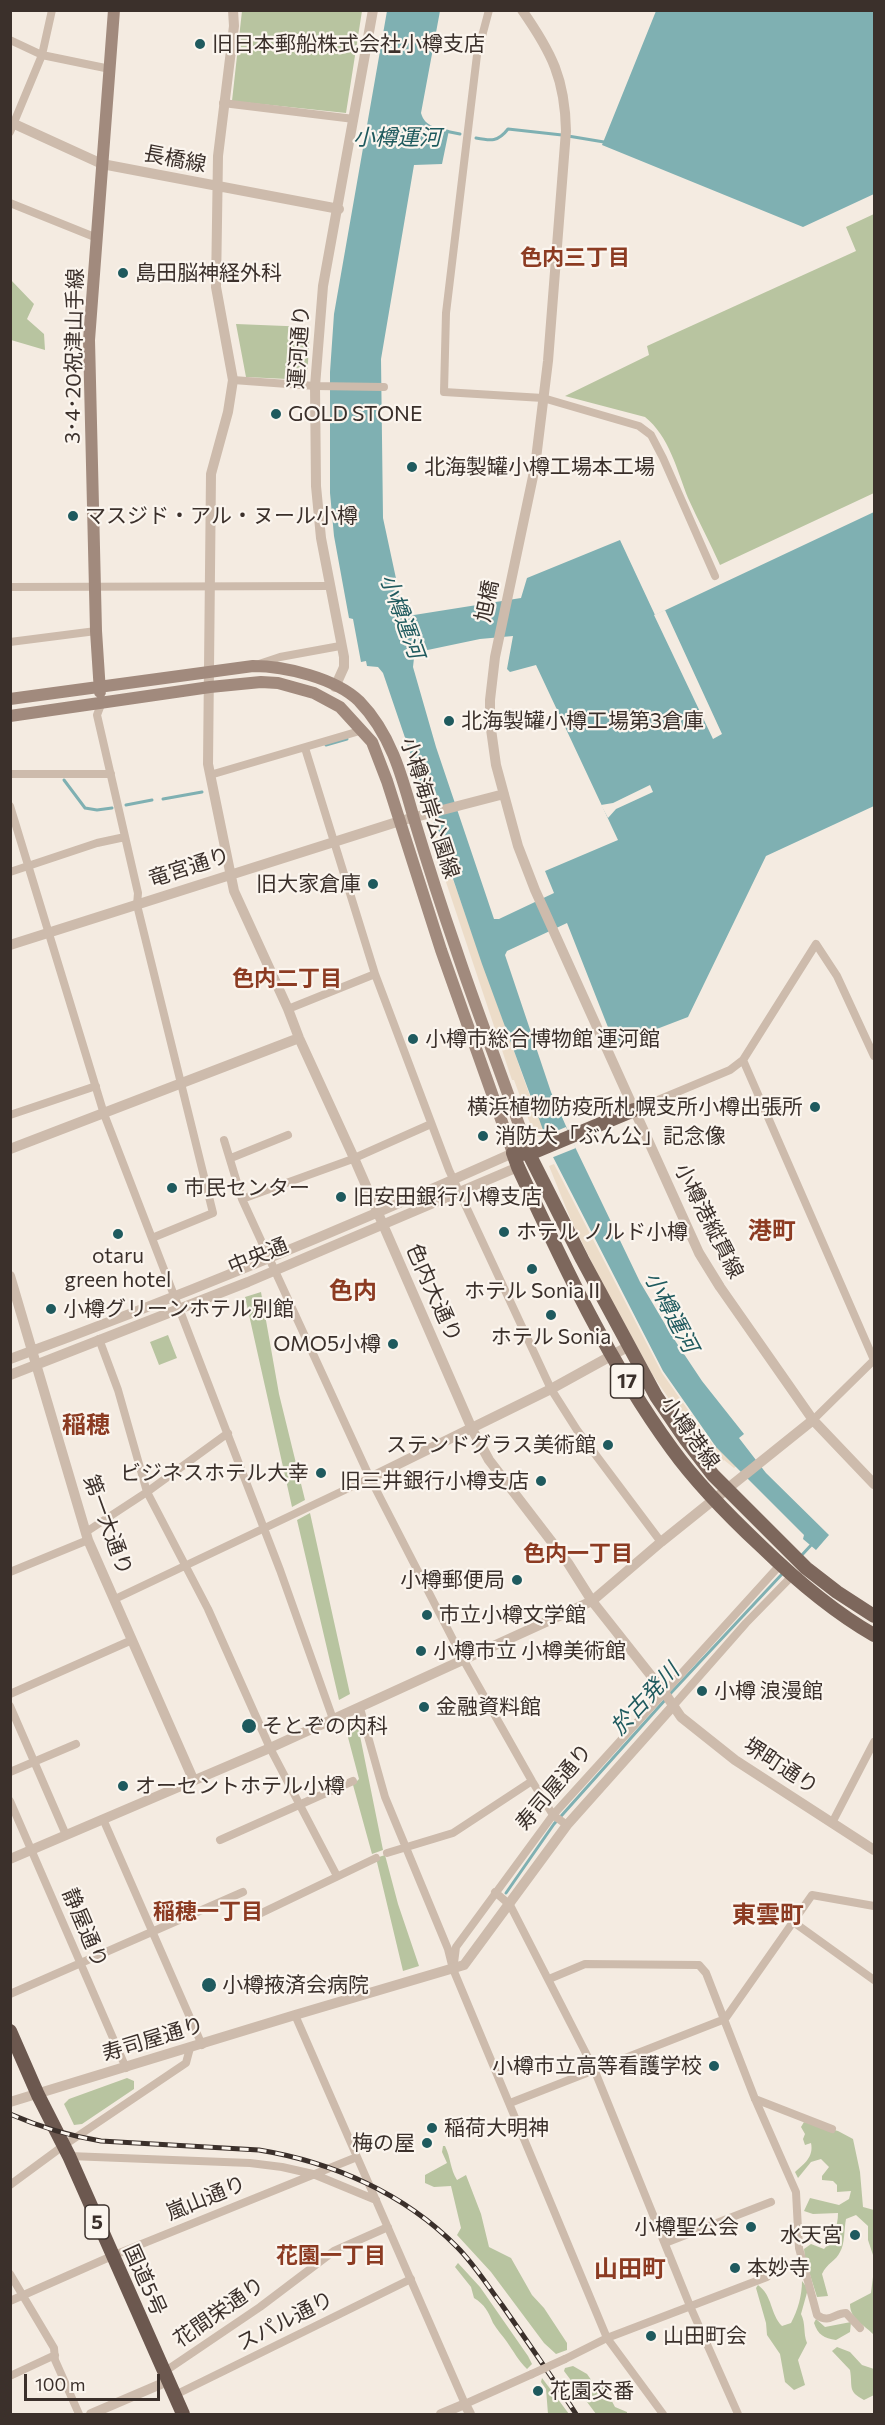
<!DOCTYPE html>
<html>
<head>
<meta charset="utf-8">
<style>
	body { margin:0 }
	#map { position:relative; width:885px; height:2425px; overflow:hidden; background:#f4ebe1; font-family:Commissioner,sans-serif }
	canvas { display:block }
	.frame { position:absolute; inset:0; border:12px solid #3b302b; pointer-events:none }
	.scale { position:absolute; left:24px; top:2374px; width:136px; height:27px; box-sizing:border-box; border:3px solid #3b302b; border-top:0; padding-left:8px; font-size:18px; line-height:21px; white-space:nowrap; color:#3b302b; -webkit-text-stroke:4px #fbf5ee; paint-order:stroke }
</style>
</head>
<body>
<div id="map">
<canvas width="885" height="2425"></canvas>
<div class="frame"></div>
<div class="scale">100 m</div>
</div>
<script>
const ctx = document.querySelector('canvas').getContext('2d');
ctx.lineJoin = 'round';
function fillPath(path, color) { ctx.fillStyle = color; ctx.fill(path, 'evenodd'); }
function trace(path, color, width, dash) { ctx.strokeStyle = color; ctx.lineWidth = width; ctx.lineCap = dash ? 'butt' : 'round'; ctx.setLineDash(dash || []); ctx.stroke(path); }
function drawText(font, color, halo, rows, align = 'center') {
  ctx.font = font + ' Commissioner,"Noto Sans JP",sans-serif'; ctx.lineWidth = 4.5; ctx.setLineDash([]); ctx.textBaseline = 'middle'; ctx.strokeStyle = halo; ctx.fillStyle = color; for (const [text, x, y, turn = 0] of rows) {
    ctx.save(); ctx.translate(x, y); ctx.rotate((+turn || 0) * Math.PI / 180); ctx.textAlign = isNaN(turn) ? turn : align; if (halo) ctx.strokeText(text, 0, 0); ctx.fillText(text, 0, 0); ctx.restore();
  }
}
fillPath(new Path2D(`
	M242 11H362L346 113 232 101Z
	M874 214V493L720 565C710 543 698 520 688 498 677 470 669 436 645 417L565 396 649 355 647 346 856 251 846 227Z
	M10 279 34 304 27 319 44 334 45 350 11 340Z
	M236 324 310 327 307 380 246 377Z
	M261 1292 279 1394 305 1500 292 1507 245 1297Z
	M168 1335 177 1358 159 1365 150 1342Z
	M310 1513 350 1694 339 1700 297 1520Z
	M357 1721 383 1850 372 1854 353 1785 359 1779 345 1726Z
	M385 1855 398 1904 419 1966 403 1971 376 1858Z
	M127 2078 134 2081V2089L82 2124 74 2125 64 2104 69 2099Z
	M804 2122 838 2131 853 2139 860 2172 863 2207 874 2210V2258L868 2240V2226L856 2215 846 2219C844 2229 845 2244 840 2252 836 2261 827 2263 822 2274L828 2296 817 2297 805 2259 804 2249 811 2244 824 2249C833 2240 838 2226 838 2213L813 2214 804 2211 810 2198 839 2205 849 2199 851 2191 837 2192V2185L833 2181 822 2180V2176L829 2167 821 2159 811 2162 798 2178 795 2172C804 2164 814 2157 811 2143L805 2145 803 2139 805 2134 801 2127Z
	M443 2146H445C451 2158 450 2169 457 2180L466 2175 481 2214 489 2247 511 2258 532 2295 544 2308 567 2343V2350L556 2354 544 2343 491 2272 457 2235 461 2228 451 2186 434 2187 425 2183V2175L447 2163 442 2152Z
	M458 2263 480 2287 528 2356 532 2364 527 2369C518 2360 514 2352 507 2342 503 2336 497 2330 493 2323 488 2311 485 2305 474 2298L471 2287 455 2267Z
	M874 2269V2335C865 2325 850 2320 850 2304L871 2293Z
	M802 2281 808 2289 801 2314C806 2324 803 2333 807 2343L798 2360 805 2385 794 2390 785 2382 780 2354 767 2335 766 2323 756 2288 758 2285C773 2296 770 2314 782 2326L791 2323C798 2310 802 2295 802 2281Z
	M816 2319 825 2327 851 2322 850 2332 836 2340C824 2338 818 2335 814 2323Z
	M837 2347 850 2352 862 2365 874 2369V2395L864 2400C847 2391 853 2387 850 2370L832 2351Z
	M573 2366 587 2374 594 2384 601 2381 615 2407 627 2412V2414H596L564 2371 565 2368Z
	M542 2378 569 2414H548L546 2389 541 2382Z`), '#b8c4a0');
fillPath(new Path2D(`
	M434 826 532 1102 564 1128 544 1136 535 1137 514 1080H512L428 828Z
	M554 1164 662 1373 715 1448 735 1432 736 1437 751 1455 734 1468 724 1460 719 1465 693 1434 652 1374 600 1279 571 1220 549 1166Z`), '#ecdcc8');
fillPath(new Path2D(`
	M387 11H440L421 113C425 127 436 127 449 130L442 164 414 165 381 359 383 518 403 611 414 615 521 598 527 578 620 540 655 615 874 512V806L766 856 688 1017 615 1045 567 923 507 951 505 955 551 1092 576 1149 615 1230 640 1282 672 1336 702 1381 744 1434 739 1438 766 1473 829 1535 816 1550 803 1539 804 1535 716 1447 663 1371 553 1157 482 964 383 673 378 667 367 666 366 661 361 662 353 619 349 618 334 536 330 493V372L334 314ZM513 636 507 669 510 672 536 665 618 840 545 871 554 893 499 919H494L436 747 413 667 414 658 418 652 480 639Z
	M656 11H874V194L803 227 602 145Z`), '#7fb0b2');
fillPath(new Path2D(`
	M665 610 722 734 713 739 654 615Z
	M650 785 653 792 616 809 608 818 601 805 613 803Z
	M566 1127 576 1148 551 1158 542 1137Z`), '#f4ebe1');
trace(new Path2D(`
	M445 131 460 134
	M568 136 604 142
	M476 138C491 141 498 142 508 129L562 135
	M326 745 347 739
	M64 780 85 808 97 810 112 808
	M163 799 202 792
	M126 805 152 800
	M801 1556 813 1543
	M669 1695 783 1573
	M506 1893 554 1824 665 1700`), '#7fb0b2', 3);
trace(new Path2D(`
	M489 10 477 55 446 313 444 392 543 398 639 426 651 435 663 458 715 576
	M10 40 42 55 110 69
	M223 103 354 119
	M10 132 42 55 52 10
	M10 203 97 238
	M233 380 315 386 384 387
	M10 587 330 586
	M10 642 96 631
	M259 664 280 657 340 646
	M102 702 97 715 138 893 137 905 213 1213 152 1238
	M305 748 375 974 449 1170 551 1389 577 1430 661 1542
	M10 774H111
	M210 775 363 730
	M10 806 104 1114 280 1570 333 1719
	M10 872 97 843 125 837
	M288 1009 375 974
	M743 1060 874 1360
	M634 1110 730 1070 743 1060 816 944 837 976 874 1056
	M10 1115 96 1086
	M224 1140 242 1199 370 1478 463 1659 532 1781 553 1815 567 1825
	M231 1158 288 1135
	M242 1199 350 1160 431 1124
	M99 1339 118 1390 147 1492 208 1609 270 1748 337 1876
	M813 1420 874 1360
	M86 1532 147 1492 228 1433
	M10 1572 88 1540
	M115 1599 370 1478
	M10 1694 132 1640
	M10 1706 66 1835
	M673 1706 746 1623 792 1576
	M360 1708 385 1797 448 1949 453 1969 607 2338 663 2414
	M10 1772 76 1744
	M10 1801 126 2068
	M103 1819 202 2045
	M832 1823 874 1742
	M220 1840 353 1781
	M387 1853 453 1833 532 1781
	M495 1892 510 1905 594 2069 690 2306 738 2414
	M253 1917 376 1858
	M792 1921 874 1980
	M454 1963 456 1947 553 1815 780 1565
	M549 1979 585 1964 699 1965 706 1973 755 2099 796 2192 799 2248 817 2315C829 2324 835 2313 846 2313L860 2328
	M10 1994 243 1892
	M295 2015 465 2404 532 2374
	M755 2099 832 2129
	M510 2103 725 2019 812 1895 874 1906
	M69 2156 250 2163 282 2167 313 2174 376 2200
	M10 2185 63 2146 186 2063 190 2048
	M665 2243 771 2202
	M10 2274 54 2348 55 2360 79 2414
	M10 2301 112 2256 357 2157
	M565 2359 607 2338 767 2277
	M164 2372 260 2307 334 2251 388 2227
	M10 2376 55 2355
	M175 2395 411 2279`), '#cdbbac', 8);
trace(new Path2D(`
	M233 10 234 26 218 156 216 287 233 380 228 412 211 474 208 764 234 891 288 1009 299 1038 354 1158 472 1429 489 1460 568 1563 592 1601 664 1692 681 1717 735 1760 874 1850
	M522 10C552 53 565 79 566 131L548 361 535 467 495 657 490 700V722L496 765 518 846 535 890 699 1253 720 1287 813 1420 874 1484
	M10 122 102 164 339 209
	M335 687 344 667V657L321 538 316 486 315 386 323 286 373 10
	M10 945 400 821 504 794
	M10 1149 299 1038
	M10 1276 88 1540 193 1779
	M10 1359C180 1297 348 1227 513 1153
	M10 1375 248 1282 518 1167
	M370 1478 551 1389 629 1346
	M10 1859 270 1748 592 1601 661 1542 813 1420
	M10 2102 295 2015 464 1965 567 1825 673 1706
	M91 2414 168 2381
	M441 2414 465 2404 470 2414`), '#cdbbac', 10);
trace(new Path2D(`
	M100 692 96 631 89 340 114 10
	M10 699 253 666C285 666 335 678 359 701 391 734 402 776 414 819 427 862 441 906 456 949 479 1018 506 1085 529 1154
	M10 716 210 687 261 682 278 683 314 693 340 707 372 742 387 781 441 950 513 1153`), '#a18a7d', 12);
trace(new Path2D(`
	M634 1110 529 1154 513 1153 518 1167C563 1264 609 1363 672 1449 698 1485 729 1516 761 1546 796 1580 832 1611 874 1635
	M529 1154 582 1259 656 1396 686 1440 713 1475 806 1568 837 1592 874 1616`), '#7d675c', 14);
trace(new Path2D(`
	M10 2031 38 2095 69 2156 183 2414`), '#6c584f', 14);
const rail = new Path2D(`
	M10 2114C40 2127 70 2136 101 2141L259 2150C332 2162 404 2193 457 2247 474 2264 487 2285 502 2305 527 2341 552 2377 576 2414`);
trace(rail, '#3b302b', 5);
trace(rail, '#fbf5ee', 3, [9]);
trace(new Path2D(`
	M532 2374 565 2359`), '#cdbbac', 8);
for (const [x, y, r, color] of [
	[200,44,6,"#1f5a5e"],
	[123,273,6,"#1f5a5e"],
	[276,414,6,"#1f5a5e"],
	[412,467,6,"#1f5a5e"],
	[73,516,6,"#1f5a5e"],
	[449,721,6,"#1f5a5e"],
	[373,884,6,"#1f5a5e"],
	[413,1039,6,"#1f5a5e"],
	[815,1107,6,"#1f5a5e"],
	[483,1136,6,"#1f5a5e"],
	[172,1188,6,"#1f5a5e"],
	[341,1197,6,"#1f5a5e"],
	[504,1232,6,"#1f5a5e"],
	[118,1234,6,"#1f5a5e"],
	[532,1269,6,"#1f5a5e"],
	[51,1309,6,"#1f5a5e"],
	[551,1315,6,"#1f5a5e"],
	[393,1344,6,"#1f5a5e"],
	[608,1445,6,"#1f5a5e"],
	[321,1473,6,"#1f5a5e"],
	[541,1481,6,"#1f5a5e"],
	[517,1580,6,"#1f5a5e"],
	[427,1615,6,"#1f5a5e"],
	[421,1651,6,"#1f5a5e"],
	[702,1691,6,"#1f5a5e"],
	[424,1707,6,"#1f5a5e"],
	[249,1726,8,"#1f5a5e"],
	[123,1786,6,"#1f5a5e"],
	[209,1985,8,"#1f5a5e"],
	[714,2066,6,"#1f5a5e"],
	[432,2128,6,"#1f5a5e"],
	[427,2143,6,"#1f5a5e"],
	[751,2227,6,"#1f5a5e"],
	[855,2235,6,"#1f5a5e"],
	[735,2268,6,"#1f5a5e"],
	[651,2336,6,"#1f5a5e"],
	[538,2391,6,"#1f5a5e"]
]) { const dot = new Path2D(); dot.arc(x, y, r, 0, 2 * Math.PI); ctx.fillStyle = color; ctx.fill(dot); trace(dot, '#fbf5ee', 2); }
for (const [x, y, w] of [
	[627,1381,33],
	[97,2222,24]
]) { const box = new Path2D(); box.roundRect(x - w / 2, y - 17, w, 34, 4.5); ctx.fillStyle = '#fbf5ee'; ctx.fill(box); trace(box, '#3b302b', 1.5); }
drawText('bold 20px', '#3b302b', null, [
	["17",627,1381],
	["5",97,2222]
]);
drawText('21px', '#3b302b', '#fbf5ee', [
	["旧日本郵船株式会社小樽支店",212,44],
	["島田脳神経外科",135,273],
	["GOLD STONE",288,414],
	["北海製罐小樽工場本工場",424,467],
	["マスジド・アル・ヌール小樽",85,516],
	["北海製罐小樽工場第3倉庫",461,721],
	["旧大家倉庫",361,884,"right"],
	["小樽市総合博物館 運河館",425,1039],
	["横浜植物防疫所札幌支所小樽出張所",803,1107,"right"],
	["消防犬「ぶん公」記念像",495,1136],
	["市民センター",184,1188],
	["旧安田銀行小樽支店",353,1197],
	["ホテル ノルド小樽",516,1232],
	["otaru",118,1256,"center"],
	["green hotel",118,1280,"center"],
	["ホテル Sonia II",532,1291,"center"],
	["小樽グリーンホテル別館",63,1309],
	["ホテル Sonia",551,1337,"center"],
	["OMO5小樽",381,1344,"right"],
	["ステンドグラス美術館",596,1445,"right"],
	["ビジネスホテル大幸",309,1473,"right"],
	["旧三井銀行小樽支店",529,1481,"right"],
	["小樽郵便局",505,1580,"right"],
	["市立小樽文学館",439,1615],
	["小樽市立 小樽美術館",433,1651],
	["小樽 浪漫館",714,1691],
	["金融資料館",436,1707],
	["そとぞの内科",262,1726],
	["オーセントホテル小樽",135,1786],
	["小樽掖済会病院",222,1985],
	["小樽市立高等看護学校",702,2066,"right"],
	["稲荷大明神",444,2128],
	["梅の屋",415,2143,"right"],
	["小樽聖公会",739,2227,"right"],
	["水天宮",843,2235,"right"],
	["本妙寺",747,2268],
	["山田町会",663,2336],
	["花園交番",550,2391]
], 'left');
drawText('21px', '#3b302b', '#fbf5ee', [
	["長橋線",175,159,11],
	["運河通り",299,347,-86],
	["3･4･20祝津山手線",74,356,-89],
	["旭橋",487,601,-78],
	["小樽海岸公園線",430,808,72],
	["竜宮通り",189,867,-18],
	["小樽港縦貫線",709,1221,63],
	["中央通",258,1256,-22],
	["色内大通り",434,1293,66],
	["小樽港線",690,1433,54],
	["第一大通り",108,1525,70],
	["堺町通り",781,1766,33],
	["寿司屋通り",554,1787,-50],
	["静屋通り",85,1928,67],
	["寿司屋通り",153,2039,-17],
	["嵐山通り",206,2198,-22],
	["国道5号",145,2280,66],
	["花間栄通り",219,2312,-35],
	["スパル通り",285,2321,-27]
]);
drawText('italic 22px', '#1f5a5e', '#fbf5ee', [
	["小樽運河",397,138],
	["小樽運河",402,616,70],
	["小樽運河",671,1312,62],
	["於古発川",645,1699,-47]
]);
drawText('bold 22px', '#8c3b22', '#fbf5ee', [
	["色内三丁目",575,258],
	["色内二丁目",287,979],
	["色内一丁目",578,1554],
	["稲穂一丁目",208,1912],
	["花園一丁目",331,2256]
]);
drawText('bold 24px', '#8c3b22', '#fbf5ee', [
	["港町",772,1231],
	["色内",353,1291],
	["稲穂",86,1425],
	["東雲町",768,1915],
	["山田町",630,2269]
]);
</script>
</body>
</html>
